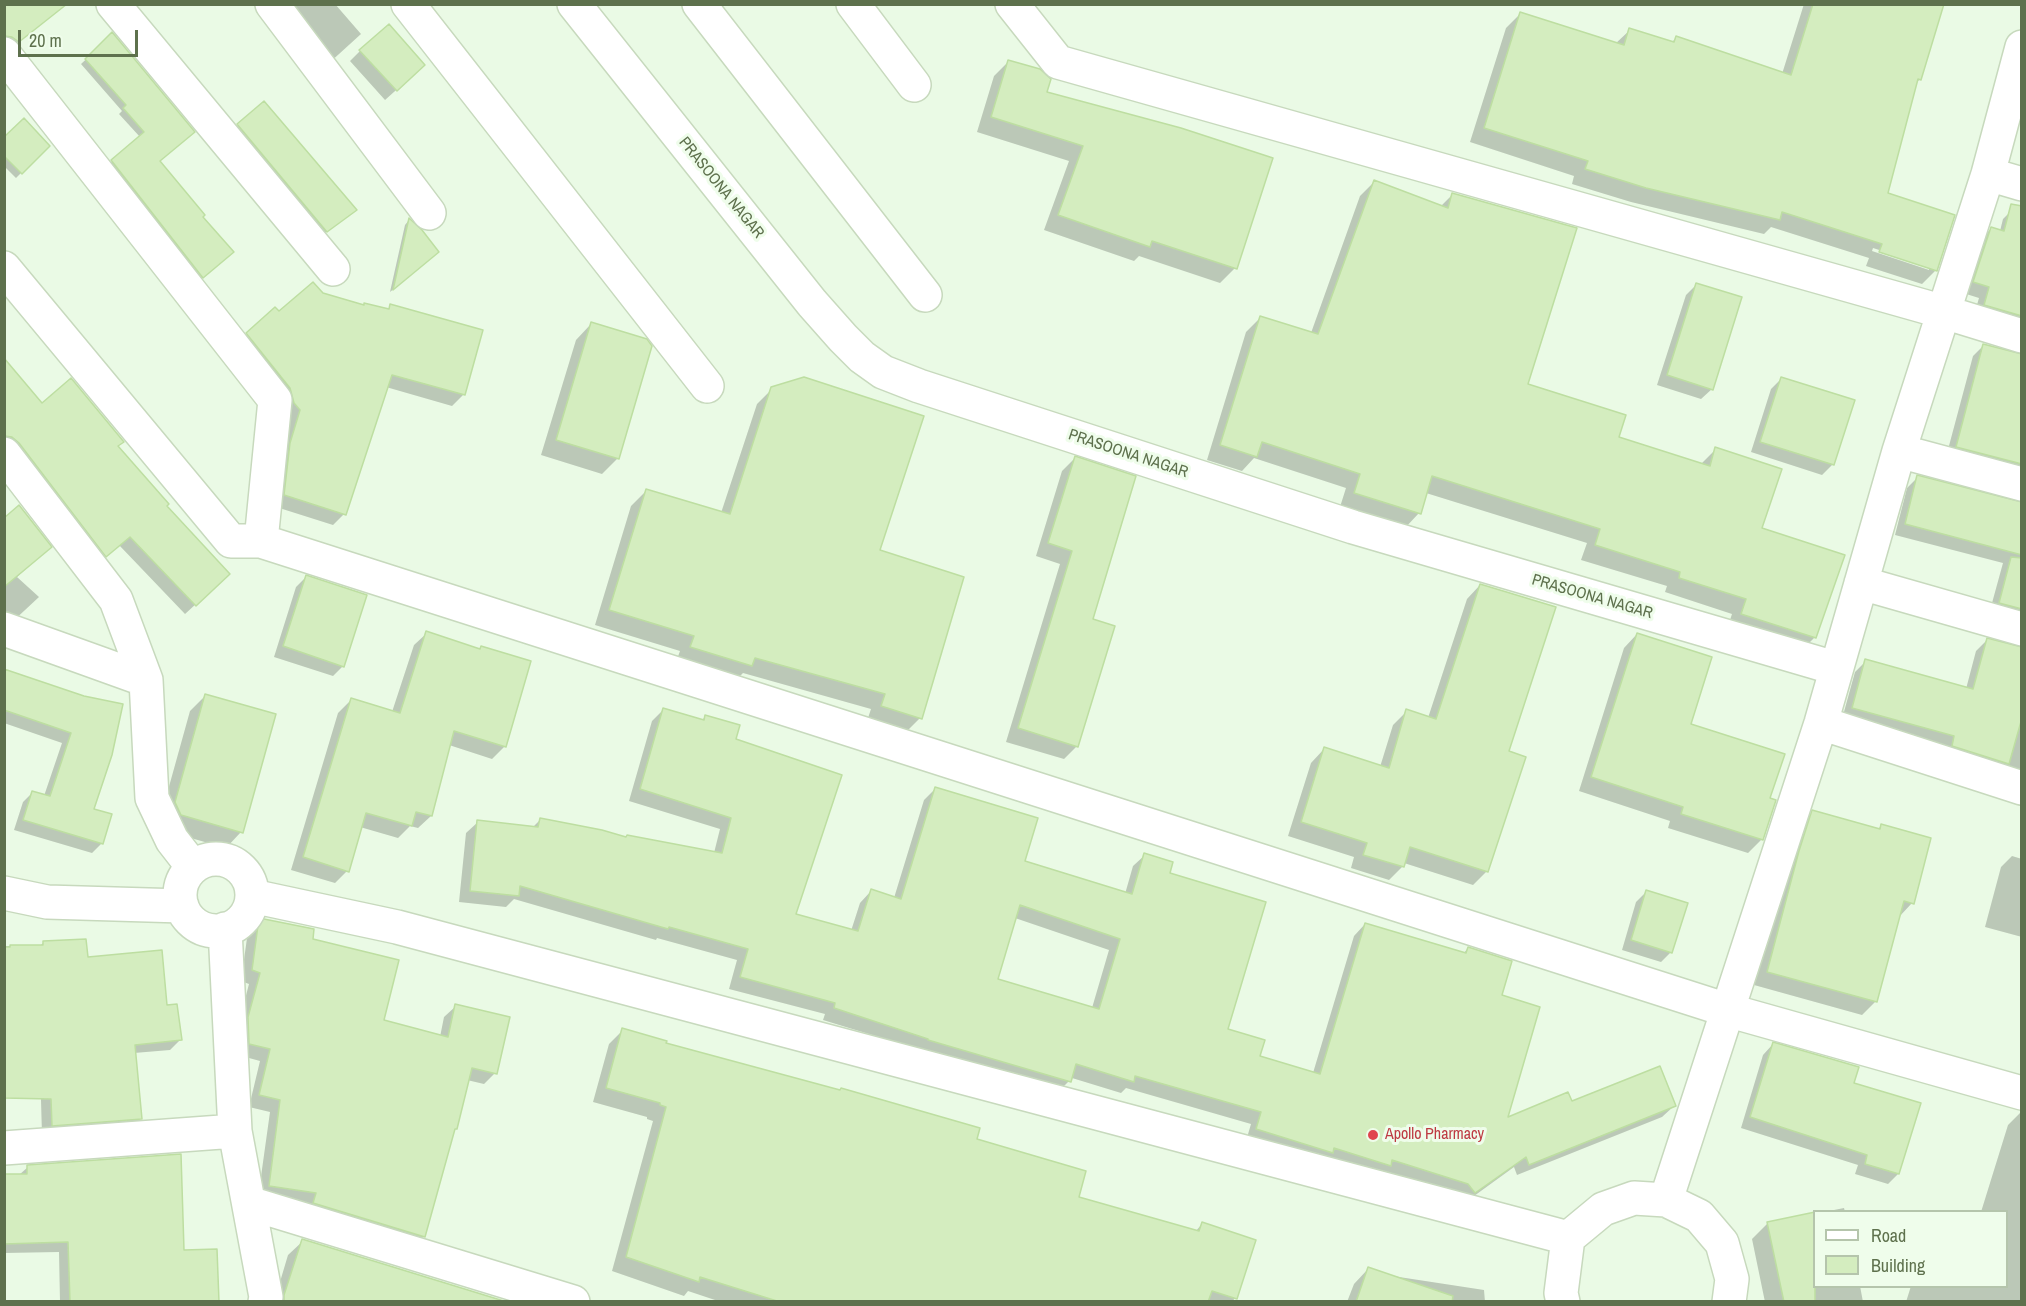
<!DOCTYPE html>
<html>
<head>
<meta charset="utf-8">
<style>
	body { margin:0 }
	#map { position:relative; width:2026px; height:1306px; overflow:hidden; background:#eafae5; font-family:"Archivo Narrow",sans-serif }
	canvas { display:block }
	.frame { position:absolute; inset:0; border:6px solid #5e714d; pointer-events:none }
	.legend { position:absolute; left:1813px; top:1210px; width:195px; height:78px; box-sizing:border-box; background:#effdeb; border:2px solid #b5c5ac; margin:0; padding:8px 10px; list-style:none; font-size:18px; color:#5e714d }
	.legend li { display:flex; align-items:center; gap:12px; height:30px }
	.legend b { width:30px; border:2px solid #b5c5ac }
	.scale { position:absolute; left:18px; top:30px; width:120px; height:27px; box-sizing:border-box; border:3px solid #5e714d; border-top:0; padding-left:8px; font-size:18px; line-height:21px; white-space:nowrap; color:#5e714d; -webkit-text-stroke:4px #effdeb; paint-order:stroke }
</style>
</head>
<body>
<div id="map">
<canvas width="2026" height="1306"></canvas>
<div class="frame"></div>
<ul class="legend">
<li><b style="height:8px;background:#fff"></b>Road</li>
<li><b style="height:16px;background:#d4edbf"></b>Building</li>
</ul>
<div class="scale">20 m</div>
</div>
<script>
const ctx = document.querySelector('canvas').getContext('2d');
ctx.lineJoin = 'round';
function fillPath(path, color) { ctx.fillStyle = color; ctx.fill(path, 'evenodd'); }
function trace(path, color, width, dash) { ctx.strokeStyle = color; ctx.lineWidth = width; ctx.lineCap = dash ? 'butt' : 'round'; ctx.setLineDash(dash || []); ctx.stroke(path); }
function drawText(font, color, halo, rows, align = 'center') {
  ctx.font = font + ' "Archivo Narrow",sans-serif'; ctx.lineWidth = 6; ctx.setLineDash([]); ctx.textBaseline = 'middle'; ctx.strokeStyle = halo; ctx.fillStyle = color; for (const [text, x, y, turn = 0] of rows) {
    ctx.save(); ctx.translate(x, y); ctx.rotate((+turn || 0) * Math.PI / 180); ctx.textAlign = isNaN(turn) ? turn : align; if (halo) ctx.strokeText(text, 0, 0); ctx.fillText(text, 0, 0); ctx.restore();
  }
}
fillPath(new Path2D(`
	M4 4 60 8 11 48 4 44Z
	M280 4H335L361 34 328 64Z
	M1804 4H1943L1920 79 1915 84 1886 194 1936 270 1922 284 1866 266 1869 258 1771 227 1764 234 1631 202 1572 184 1574 176 1470 142 1506 28 1520 14 1615 44 1630 30 1671 43 1676 38 1782 74ZM1873 248 1929 266V270L1872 251Z
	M112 35 158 161 227 256 198 282 107 166 140 137 119 114 122 111 81 64Z
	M360 51 413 75 385 100 350 61Z
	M1009 61 1045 93 1235 268 1220 283 1139 256 1134 261 1044 230 1069 161 977 132 994 76Z
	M238 125 350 214 321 236 233 130Z
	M4 139 48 146 16 178 4 166Z
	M1374 182 1441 206 1453 194 1527 385 1617 438 1701 464 1716 449 1760 529 1815 637 1800 652 1727 629 1732 614 1665 592 1667 586 1581 560 1587 543 1426 493 1419 513 1405 528 1340 507 1346 488 1254 458 1242 471 1207 460 1246 332 1261 317 1311 333 1360 196Z
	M2022 206V332L1974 315 1979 298 1963 293 1980 239 1991 229 2000 231 2003 219 2014 208 2018 209Z
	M409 220 432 257 390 292 405 225Z
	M1697 284 1712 389 1701 399 1657 385 1686 295Z
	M322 294 363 306 387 310 391 306 481 331 463 395 452 406 386 387 344 514 333 525 273 506 279 455 235 345 247 334 278 313Z
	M591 324 618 458 602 474 541 455 576 340Z
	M1984 345 2022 356V479L1946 457 1973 356Z
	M4 361 41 405 117 447 165 506 219 583 185 614 119 545 96 565 4 448Z
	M1781 379 1833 464 1822 475 1751 452 1771 389Z
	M772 389 878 551 920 718 905 733 867 721 871 709 743 673 736 680 676 662 680 651 595 625 631 506 646 491 721 513 757 404Z
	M1075 458 1091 620 1077 746 1064 759 1006 742 1060 564 1036 556 1062 471Z
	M1918 477 2022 504V624L1989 614 2003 563 1895 535 1907 488Z
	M4 520 50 547 17 577 39 597 10 624 4 623Z
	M306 577 343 666 333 676 274 657 296 587Z
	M1480 585 1507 752 1487 871 1473 885 1404 863 1403 866 1389 880 1351 868 1354 857 1288 836 1311 763 1324 749 1380 767 1393 725 1407 711 1428 718 1467 599Z
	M427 633 479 650 482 647 505 746 492 759 449 745 431 816 418 828 410 826 398 838 360 827 347 871 335 883 291 870 338 713 351 700 392 712 414 645Z
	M1637 634 1689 725 1768 799 1762 839 1748 853 1668 828 1670 821 1579 791 1624 648Z
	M1987 640 2022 649V771L1842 719 1855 672 1866 661 1966 689 1976 651Z
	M4 670 84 697 92 810 102 843 92 853 14 830 23 802 32 793 44 796 62 743 4 723Z
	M205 696 241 832 226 848 166 831 160 819 190 711Z
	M664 709 701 721 705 717 734 740 795 915 851 931 860 903 871 891 894 898 924 800 935 789 1023 862 1125 894 1133 866 1145 855 1168 874 1226 1030 1258 1057 1313 1073 1354 936 1365 924 1463 954 1468 948 1500 996 1505 1120 1571 1103 1674 1106 1662 1117 1517 1175 1514 1167 1463 1204 1246 1141 1251 1124 1126 1088 1121 1093 1072 1078 1058 1092 823 1020 825 1014 729 989 737 960 657 938 656 940 514 899 506 907 459 902 466 833 478 822 532 828 540 820 625 838 714 853 720 829 629 801 652 721ZM1015 918 1109 950 1092 1008 996 980Z
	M1813 812 1877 830 1881 826 1912 903 1899 917 1876 1001 1862 1015 1754 985 1786 866 1799 825Z
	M2012 856 2022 859V937L1985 927 2001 867Z
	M1647 891 1671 952 1661 962 1622 950 1636 902Z
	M260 919 311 940 382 1021 440 1037 444 1017 456 1006 495 1073 484 1084 467 1080 456 1128 452 1132 424 1236 412 1248 258 1198 270 1112 249 1107 260 1061 238 1055 237 1030 249 984 241 981 248 931Z
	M44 942 86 958 166 1007 180 1040 170 1050 134 1053 141 1118 131 1129 42 1135 39 1030 4 1029V946H40Z
	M623 1030 664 1044 975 1141 1077 1198 1195 1232 1202 1224 1235 1298 1232 1302H721L688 1291 684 1296 612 1271 653 1121 647 1119V1117L593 1102 609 1044Z
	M1773 1044 1852 1084 1898 1174 1888 1184 1855 1174 1858 1165 1741 1128 1763 1055Z
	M2020 1113H2022V1302H1906L1911 1286H2006V1212H1981L2008 1125Z
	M28 1167 183 1251 218 1302H60L59 1252 4 1253V1176L19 1175Z
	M1844 1208 1845 1212H1824Z
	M1768 1223 1814 1286H1860L1863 1302H1765L1752 1239Z
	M303 1241 502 1302H274L288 1255Z
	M1368 1269 1386 1275 1484 1290 1485 1302H1347L1354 1284Z`), '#0003');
const building = new Path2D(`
	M4 4H67L19 42 12 37 4 36Z
	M1813 4H1944L1921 80 1918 79 1888 193 1955 215 1937 271 1879 252 1882 244 1782 212 1780 220 1646 188 1585 169 1588 161 1484 128 1520 12 1624 45 1629 28 1674 42 1676 36 1791 75Z
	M389 24 425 65 397 91 359 50Z
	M112 32 195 132 160 161 205 215 203 217 234 252 203 278 111 160 144 132 123 108 126 105 85 59Z
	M1008 60 1040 69 1051 79 1047 92 1181 128 1273 158 1237 269 1152 241 1150 247 1058 215 1083 146 991 117Z
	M264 101 357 210 327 232 237 124Z
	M24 118 50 146 22 174 4 156V137Z
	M1374 180 1448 208 1452 193 1577 228 1528 384 1626 415 1619 437 1710 466 1715 447 1782 469 1762 528 1845 555 1816 638 1741 614 1746 599 1679 578 1680 572 1595 545 1600 529 1432 476 1421 514 1354 493 1360 474 1262 442 1257 457 1220 445 1260 316 1318 334Z
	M2011 204 2022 206V316L1984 305 1989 287 1973 282 1991 227 2004 231Z
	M409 218 422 230 439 252 393 290Z
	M313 282 323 293 364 305V303L389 309 390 304 483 330 465 395 392 375 346 515 284 495 290 443 300 410 294 403 290 388 246 333 275 307 279 311Z
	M1696 283 1742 297 1713 390 1667 375Z
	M591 322 647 339 652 346 619 459 556 440Z
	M1983 344 2022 354V464L1956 447Z
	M4 358 42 403 71 378 124 442 118 446 169 504 167 506 230 574 196 606 130 537 106 557 19 443 12 437 4 436Z
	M804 377 924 416 880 550 964 577 922 719 881 706 885 694 755 658 752 666 690 647 694 636 609 610 646 489 730 514 771 387Z
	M1781 377 1855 400 1834 465 1760 442Z
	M1075 456 1136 476 1093 619 1115 626 1078 747 1018 728 1072 551 1048 543Z
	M1917 475 2022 502V555L1905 524Z
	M19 505 52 547 4 587V518Z
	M2011 557 2022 558V609L1999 603Z
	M306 575 367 595 344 667 283 646Z
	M1480 584 1556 607 1509 751 1526 757 1488 872 1410 847 1404 867 1363 855 1367 843 1301 822 1324 747 1389 768 1406 709 1436 719Z
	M426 631 480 649 481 646 531 661 506 747 454 731 432 816 416 812 412 826 366 813 349 872 303 857 351 698 400 713Z
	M1637 633 1712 657 1691 724 1785 754 1770 798 1776 800 1763 840 1681 814 1683 807 1591 777Z
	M1987 638 2022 647V718L2009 764 1952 746 1954 736 1852 708 1865 659 1973 689Z
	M4 669 84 696 123 704 112 755 94 809 112 814 103 844 23 820 32 791 50 796 71 733 4 710Z
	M205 694 276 714 243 833 181 815 175 802Z
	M663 708 704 720 705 715 740 725 736 739 842 775 796 914 858 931 871 889 901 899 935 787 1038 818 1025 861 1132 894 1144 853 1173 862 1170 873 1266 902 1228 1029 1265 1040 1260 1056 1320 1074 1365 923 1466 953 1468 947 1512 961 1502 995 1540 1007 1508 1117 1568 1092 1572 1101 1660 1066 1676 1106 1529 1165 1526 1157 1475 1193 1468 1184 1392 1160 1391 1166 1334 1148 1333 1153 1256 1129 1261 1112 1135 1076 1134 1082 1076 1064 1071 1082 928 1040V1039L834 1008 835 1003 740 977 748 949 669 927 668 929 520 886 519 896 470 891 477 820 538 827 540 818 602 830 626 837 627 835 722 853 731 818 640 789ZM1020 905 1120 939 1099 1009 998 979Z
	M1812 810 1880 829 1881 824 1931 838 1914 904 1904 901 1877 1002 1767 972 1799 851Z
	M1646 890 1688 903 1672 953 1631 940Z
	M259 918 314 929 313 939 399 960 384 1020 448 1037 455 1004 510 1017 497 1074 472 1068 457 1129H455L425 1237 313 1203 316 1193 269 1186 280 1100 259 1095 270 1049 249 1044 248 1017 260 973 252 970Z
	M86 939 88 957 162 950 167 1005 177 1004 182 1040 135 1045 142 1119 52 1126 51 1099 4 1098V947H10V945H43V941Z
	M622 1028 667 1041 666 1043 840 1090 841 1088 980 1128 977 1139 1086 1171 1079 1197 1199 1231 1202 1222 1256 1240 1237 1299 1212 1291 1208 1302H780L700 1277 699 1282 626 1257 666 1107 660 1105V1103L606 1088Z
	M1773 1042 1859 1067 1854 1083 1921 1103 1899 1174 1865 1164 1867 1155 1750 1117Z
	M181 1154 184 1250 217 1249 219 1302H70L68 1242 4 1244V1174H27V1165Z
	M1815 1212V1302H1784L1767 1222Z
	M302 1239 507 1302H284V1295Z
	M1368 1267 1453 1296 1452 1302H1356Z`);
fillPath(building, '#d4edbf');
trace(building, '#bddea1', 1.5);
const minor = new Path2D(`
	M113 4 333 269
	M272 4 429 213
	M408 4 707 386
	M574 4 812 303 843 338 862 357 883 372 919 386 1353 527 1835 668
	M699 4 925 295
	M853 4 914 85
	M1012 4 1058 62 1944 312 2022 336
	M4 54 275 400 261 541
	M1988 174 2022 184
	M4 268 231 541H261L1727 1010 2022 1093
	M1899 451 2022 484
	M4 454 116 600 146 680 152 798 172 840 193 867
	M1861 583 2022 629
	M4 629 146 680
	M1821 723 2022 788
	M180 895a36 36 0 1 1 72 0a36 36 0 1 1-72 0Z
	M4 893 47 902 182 906
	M252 896 397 927 1568 1238
	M225 929 235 1131 266 1297 265 1302
	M4 1148 235 1131
	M1666 1200 1821 723 1899 451 1988 174 2022 47
	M249 1203 573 1302
	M1563 1302 1561 1293 1568 1238 1603 1209 1634 1198 1666 1200 1699 1216 1722 1243 1732 1279 1729 1302`);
trace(minor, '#c7d9bd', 36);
trace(minor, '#fff', 33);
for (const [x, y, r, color] of [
	[1373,1135,6,"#e0444e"]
]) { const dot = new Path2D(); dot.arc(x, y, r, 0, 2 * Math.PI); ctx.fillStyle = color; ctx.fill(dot); trace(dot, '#effdeb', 2); }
drawText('16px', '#5e714d', '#effdeb', [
	["PRASOONA NAGAR",721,188,51],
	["PRASOONA NAGAR",1128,454,18],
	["PRASOONA NAGAR",1592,597,16]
]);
drawText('16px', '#be3a42', '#effdeb', [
	["Apollo Pharmacy",1385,1135]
], 'left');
</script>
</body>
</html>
